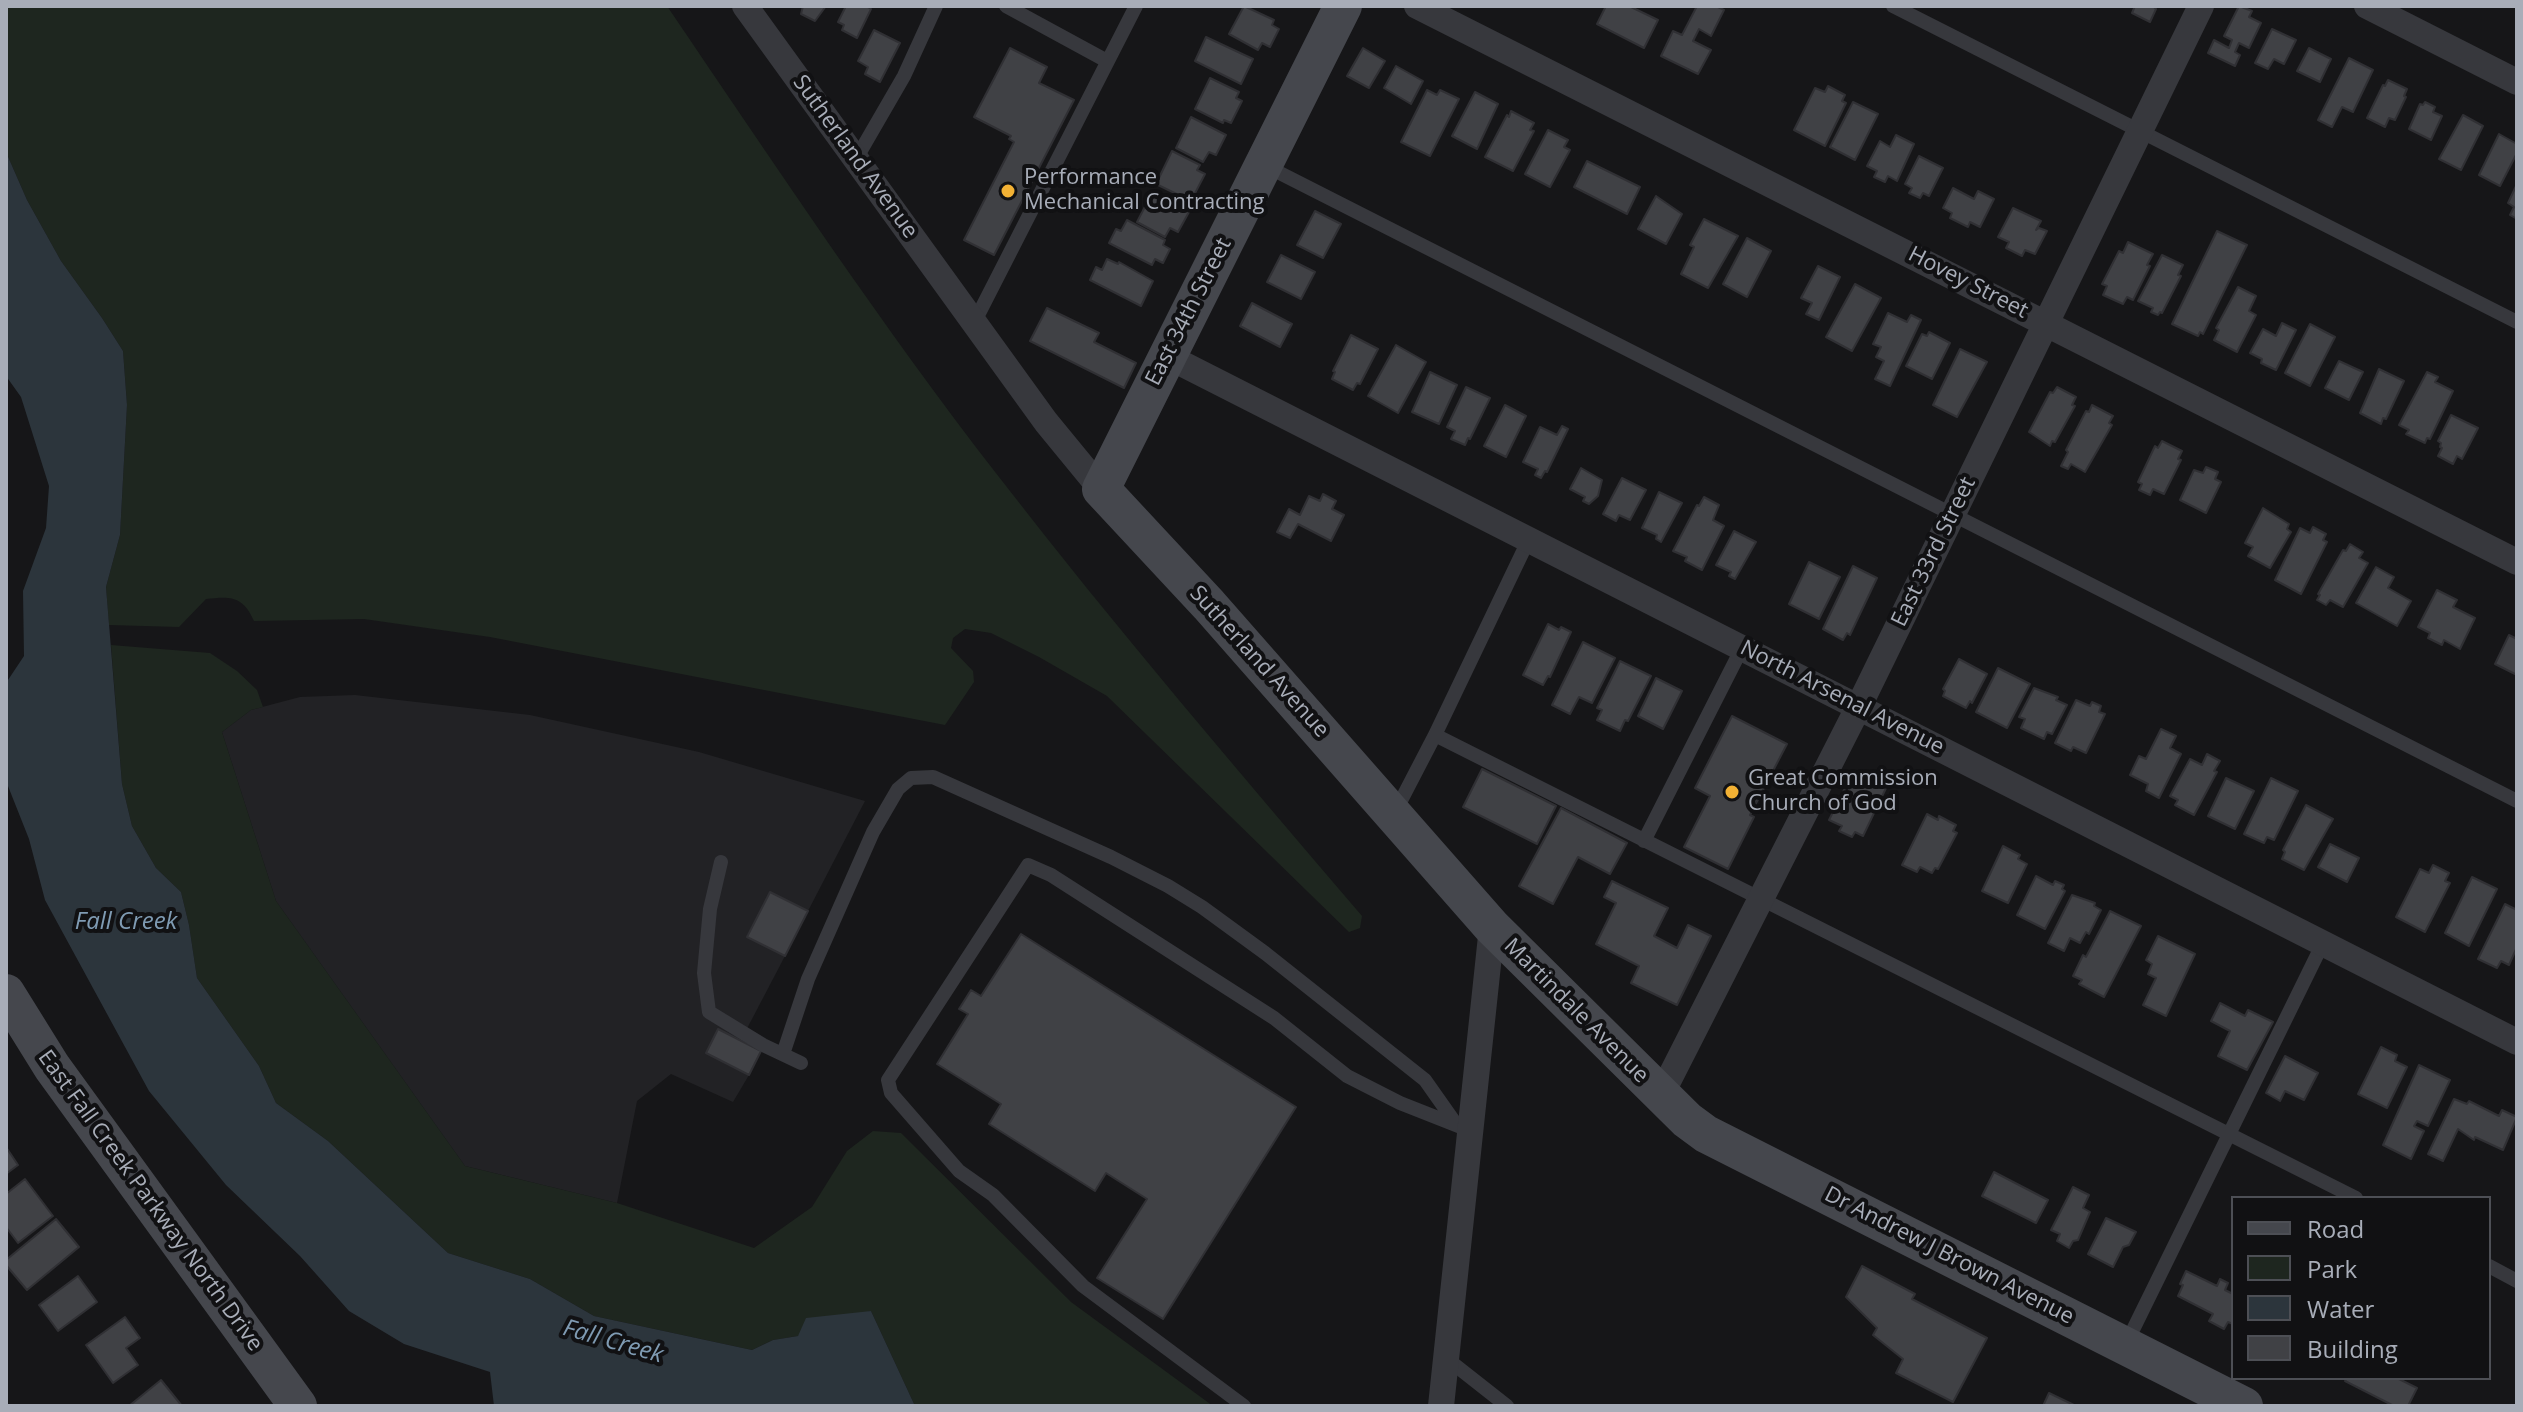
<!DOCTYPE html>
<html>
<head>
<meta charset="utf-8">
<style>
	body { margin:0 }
	#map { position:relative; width:2523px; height:1412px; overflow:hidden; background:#161618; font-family:"Open Sans",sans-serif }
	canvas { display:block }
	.frame { position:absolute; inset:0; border:8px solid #a8adb8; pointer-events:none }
	.legend { position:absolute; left:2231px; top:1196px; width:260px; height:184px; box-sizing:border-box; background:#111113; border:2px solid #4d4f55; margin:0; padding:10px 14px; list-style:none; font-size:24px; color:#a8adb8 }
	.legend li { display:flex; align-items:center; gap:16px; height:40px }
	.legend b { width:40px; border:2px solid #4d4f55 }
</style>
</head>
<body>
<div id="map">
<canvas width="2523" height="1412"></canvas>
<div class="frame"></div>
<ul class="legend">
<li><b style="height:10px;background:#45474d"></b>Road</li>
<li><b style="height:22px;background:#1e261f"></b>Park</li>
<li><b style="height:22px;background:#2c353c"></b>Water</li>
<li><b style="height:22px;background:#404145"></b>Building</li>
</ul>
</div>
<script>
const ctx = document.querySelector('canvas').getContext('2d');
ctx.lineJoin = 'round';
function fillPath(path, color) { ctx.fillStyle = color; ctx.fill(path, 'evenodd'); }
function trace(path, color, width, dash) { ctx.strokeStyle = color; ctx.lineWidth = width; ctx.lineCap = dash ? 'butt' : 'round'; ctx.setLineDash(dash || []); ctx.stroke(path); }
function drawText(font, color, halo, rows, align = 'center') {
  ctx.font = font + ' "Open Sans",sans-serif'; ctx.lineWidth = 8; ctx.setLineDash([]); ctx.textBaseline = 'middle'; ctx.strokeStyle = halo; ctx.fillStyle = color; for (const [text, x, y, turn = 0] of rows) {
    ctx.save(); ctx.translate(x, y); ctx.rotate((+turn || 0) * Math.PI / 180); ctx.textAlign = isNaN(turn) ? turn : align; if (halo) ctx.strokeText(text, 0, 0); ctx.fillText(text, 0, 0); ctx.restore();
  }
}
fillPath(new Path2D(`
	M355 695 530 715 699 752 865 801 808 911 770 892 747 936 785 956 741 1040 718 1029 706 1053 749 1075 733 1102 671 1074 637 1101 617 1203 465 1166 276 901 222 732 251 710 300 697Z`), '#222225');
fillPath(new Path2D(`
	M6 6H667C775 165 881 325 999 477 1115 627 1239 772 1362 916L1360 928 1349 932 1107 696 1039 657 991 633 965 629 953 638 951 648 973 671 974 682 945 725 490 637 364 619 254 621C243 596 231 596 206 599L179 627 109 625 106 587 120 535 127 405 123 351 102 318 61 261 27 200 6 152Z
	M111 645 210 653 237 671 257 690 263 707 251 710 222 732 276 901 465 1166 617 1203 754 1248 812 1207 847 1151 873 1131 901 1133 1071 1302 1213 1406H915L871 1311 798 1336 773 1340 752 1350 594 1316 530 1279 448 1253 328 1141 276 1103 259 1066 197 978 189 925 181 892 156 868 132 826 122 784Z`), '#1e261f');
fillPath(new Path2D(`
	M6 152 27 200 61 261 102 318 123 351 127 405 120 535 106 587 122 784 132 826 156 868 181 892 189 925 197 978 259 1066 276 1103 328 1141 448 1253 530 1279 594 1316 752 1350 773 1340 798 1336 806 1318 871 1311 915 1406H494L490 1372 404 1344 349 1311 300 1256 226 1185 149 1091 45 900 29 839 6 781V683L24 656 23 591 46 528 49 486 21 397 6 376Z`), '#2c353c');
const building = new Path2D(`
	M803 6H826L815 21 801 14Z
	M846 6H866L871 9 857 38 842 30 844 25 838 22Z
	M1244 6 1274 20 1272 25 1279 29 1270 47 1262 43 1258 50 1229 34Z
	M1606 6H1629L1658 20 1644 48 1597 24Z
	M1697 6H1716L1724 10 1711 36 1699 29 1693 41 1711 50 1698 74 1661 56 1673 31 1682 35Z
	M2135 6H2153L2156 9 2150 22 2132 13Z
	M2239 6 2252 11 2249 17 2261 23 2249 48 2239 43 2235 52 2240 55 2235 66 2208 53 2214 40 2229 48 2232 40 2224 36Z
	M2272 29 2296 40 2284 64 2274 59 2268 69 2255 63Z
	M874 30 900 43 880 82 865 74 868 67 858 61Z
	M1206 37 1253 59 1241 84 1195 61Z
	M1010 48 1047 67 1039 83 1074 100 994 255 964 240 1014 142 1009 139 1011 136 974 117Z
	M1363 48 1385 61 1369 88 1347 76Z
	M2309 48 2331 59 2320 82 2297 71Z
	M2349 58 2373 70 2353 112 2342 107 2332 127 2318 120Z
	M1396 66 1423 81 1411 104 1384 88Z
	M1210 78 1239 92 1236 98 1242 101 1231 123 1224 120 1223 123 1195 109Z
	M2388 80 2407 89 2404 96 2406 97 2395 120 2389 118 2385 127 2367 118 2383 85 2385 86Z
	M1828 86 1845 95 1842 101 1846 103 1825 146 1794 130 1815 88 1825 92Z
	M1427 90 1437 95 1440 90 1459 99 1430 156 1401 142Z
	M1475 92 1498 104 1477 149 1452 136Z
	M1853 102 1878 114 1855 160 1830 147Z
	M2425 102 2435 107 2433 112 2442 116 2431 140 2409 129 2420 104 2423 105Z
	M1511 111 1534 123 1530 130 1534 131 1513 171 1485 157 1507 115 1509 117Z
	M2463 115 2483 126 2461 170 2439 159Z
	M1191 117 1226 135 1216 155 1209 152 1203 162 1176 148Z
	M1548 130 1568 140 1564 147 1570 150 1550 187 1525 174Z
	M2499 134 2517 144V153L2500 186 2479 175Z
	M1896 135 1914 144 1897 181 1888 176 1885 182 1874 177 1877 171 1867 166 1880 141 1890 147Z
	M1172 151 1200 165 1197 170 1205 174 1191 201 1156 184Z
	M1919 156 1943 168 1929 196 1923 193 1920 198 1909 193 1912 188 1905 184Z
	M1587 161 1640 187 1627 214 1574 187Z
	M2517 184V219L2510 215 2514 207 2508 203Z
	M1953 188 1974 199 1978 191 1994 199 1980 227 1970 222 1968 227 1950 218 1952 213 1943 208Z
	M1152 193 1189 212 1178 232 1170 228 1165 237 1137 222Z
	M1656 196 1682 214 1666 244 1638 229Z
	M2013 208 2041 221 2036 230 2039 228 2047 231 2035 254 2025 250 2022 256 2006 248 2009 242 1998 237Z
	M1315 211 1341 224 1323 258 1297 245Z
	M1704 219 1738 236 1708 288 1681 274 1694 247 1690 245Z
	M1127 220 1165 240 1163 245 1170 249 1163 263 1155 259 1152 265 1109 243 1116 229 1121 231Z
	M2217 231 2247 245 2203 334 2200 332 2198 336 2172 324Z
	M1747 238 1771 251 1747 297 1723 284Z
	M2128 242 2153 254 2147 265 2150 266 2133 300 2127 297 2123 304 2103 295 2107 286 2102 284 2119 251 2123 253Z
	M1281 255 1315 272 1301 299 1267 282Z
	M2162 255 2183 265 2178 275 2181 276 2162 313 2160 312 2158 315 2151 312 2153 308 2138 301Z
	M1107 259 1118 264 1119 262 1153 281 1141 306 1090 280 1096 267 1102 270Z
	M1818 266 1840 277 1819 320 1806 314 1812 303 1801 298Z
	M1855 284 1881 298 1852 351 1826 337Z
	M2238 287 2256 296 2249 311 2256 315 2237 352 2214 340 2219 330 2216 328Z
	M1252 303 1292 324 1280 347 1240 326Z
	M1047 308 1099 333 1094 342 1136 363 1124 388 1030 341Z
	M1888 313 1907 322 1911 315 1921 320 1890 386 1875 379 1884 361 1876 357 1881 347 1873 344Z
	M2282 323 2296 330 2276 370 2261 363 2262 359 2250 353 2263 329 2276 336Z
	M2310 324 2335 337 2310 386 2285 373Z
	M1929 332 1950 343 1932 379 1906 366 1922 334 1927 336Z
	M1351 335 1378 349 1360 384 1357 383 1353 390 1332 379 1335 372 1333 371Z
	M1396 345 1426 362 1398 413 1368 396Z
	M1960 349 1987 362 1957 417 1933 405Z
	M2339 361 2363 372 2349 400 2325 388Z
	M2379 369 2404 381 2386 419 2383 418 2381 424 2360 413Z
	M1430 372 1457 385 1439 424 1412 412Z
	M2427 372 2438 377 2435 382 2453 391 2430 439 2427 438 2425 443 2406 434 2409 430 2399 425Z
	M1466 387 1490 398 1470 439 1468 438 1465 445 1451 439 1455 431 1447 427Z
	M2057 387 2076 397 2072 405 2075 406 2055 442 2052 441 2050 446 2029 432 2050 392 2053 393Z
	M1505 405 1526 416 1506 457 1484 446Z
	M2092 405 2113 416 2109 423 2112 425 2085 472 2071 464 2068 469 2061 466 2068 452 2066 450 2086 411 2089 412Z
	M2451 415 2478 428 2462 459 2457 456 2453 464 2438 456 2442 448 2440 447 2441 443 2438 441Z
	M1562 426 1568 429 1547 472 1545 471 1541 478 1535 475 1538 469 1523 462 1540 427 1557 435Z
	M2162 441 2182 451 2178 459 2181 460 2164 494 2153 489 2150 495 2139 490 2142 484 2138 482 2155 446 2158 448Z
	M2206 467 2218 472 2215 479 2221 482 2206 513 2180 500 2194 470 2203 473Z
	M1581 468 1602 480 1598 496 1589 504 1583 501 1585 497 1570 489Z
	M1622 478 1646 490 1630 520 1619 515 1616 521 1603 514Z
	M1659 492 1682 503 1661 542 1656 539 1657 535 1642 528Z
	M1323 494 1336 501 1332 509 1344 515 1331 541 1298 524 1290 538 1277 532 1289 509 1300 515 1309 496 1320 501Z
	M1704 497 1719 505 1713 520 1724 526 1702 570 1685 561 1687 557 1673 551 1697 505 1699 506Z
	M2263 508 2289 524 2287 529 2291 532 2270 568 2248 556 2253 547 2245 543Z
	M2313 527 2326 534 2323 540 2327 542 2301 594 2275 580 2300 528 2310 533Z
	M1734 531 1756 542 1735 579 1729 576 1731 572 1716 565Z
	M2350 544 2363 552 2359 558 2368 563 2343 607 2330 600 2326 605 2317 600 2320 595 2318 594 2343 550 2346 551Z
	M1809 562 1840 577 1819 619 1789 604Z
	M1853 566 1877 578 1850 635 1847 633 1843 640 1823 629Z
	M2376 567 2394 577 2388 588 2411 601 2397 626 2356 603Z
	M2437 590 2457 600 2453 607 2475 618 2460 649 2444 640 2442 645 2428 638 2430 633 2418 627Z
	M1548 624 1559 630 1561 627 1571 632 1550 677 1548 676 1543 685 1523 675Z
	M2509 635 2517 639V675L2495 664Z
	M1583 642 1615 658 1592 703 1579 697 1570 714 1552 705Z
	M1959 659 1987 674 1972 703 1970 701 1966 708 1943 696 1945 691 1943 689Z
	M1620 661 1651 676 1628 721 1625 720 1620 731 1597 720 1602 710 1597 708Z
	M1998 668 2030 684 2007 728 1976 712Z
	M1656 678 1682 691 1663 729 1638 716Z
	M2034 688 2058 697 2056 700 2067 705 2052 734 2047 732 2044 739 2021 728 2025 719 2019 717Z
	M2076 700 2090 706 2092 702 2101 706 2099 712 2105 714 2086 753 2073 747 2071 751 2055 743Z
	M1732 716 1787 744 1750 815 1754 817 1728 869 1684 847 1710 796 1695 788Z
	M2161 729 2176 736 2170 748 2181 754 2159 798 2146 791 2148 784 2130 775 2139 756 2146 759Z
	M2207 754 2220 761 2214 771 2217 772 2194 815 2175 805 2178 800 2170 796 2190 759 2202 765Z
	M1482 769 1556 806 1537 844 1463 807Z
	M1869 775 1888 784 1863 836 1855 832 1852 837 1839 831 1842 826 1829 820 1844 790 1848 792 1855 776 1866 781Z
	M2226 778 2254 791 2235 829 2208 816Z
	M2271 778 2298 791 2274 840 2267 837 2264 843 2244 834Z
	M2306 805 2333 819 2304 870 2282 859 2285 852 2283 850Z
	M1561 808 1627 843 1610 874 1578 857 1553 904 1519 886Z
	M1927 814 1938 820 1939 816 1956 825 1953 831 1957 833 1938 869 1935 868 1932 873 1920 867 1917 872 1902 865Z
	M2330 844 2359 858 2347 882 2318 867Z
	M2003 846 2020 855 2018 859 2027 864 2008 903 1982 891Z
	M2433 865 2449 873 2445 881 2450 883 2425 932 2396 917 2420 869 2429 873Z
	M2036 876 2053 885 2055 881 2064 885 2062 889 2065 891 2045 929 2017 915Z
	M2472 877 2497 889 2469 946 2445 933Z
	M1612 881 1668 908 1654 936 1677 948 1688 925 1711 936 1677 1005 1631 983 1639 966 1596 944 1616 903 1604 897Z
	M770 892 808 911 785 956 747 937Z
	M2072 895 2095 903 2094 906 2101 910 2089 934 2086 932 2080 943 2070 938 2064 951 2048 943Z
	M2505 904 2517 910V947L2509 965 2501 961 2497 968 2478 959Z
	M2110 911 2141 926 2104 997 2079 984 2082 980 2073 976 2083 955 2086 957Z
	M1021 934 1296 1107 1163 1319 1097 1278 1147 1199 1106 1173 1095 1191 989 1124 1001 1104 937 1064 968 1014 959 1009 971 990 981 996Z
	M2158 936 2195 954 2166 1016 2143 1005 2156 978 2148 974 2152 964 2146 960Z
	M2220 1003 2245 1016 2248 1010 2273 1022 2247 1070 2218 1056 2230 1031 2211 1021Z
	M718 1029 761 1051 749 1075 706 1053Z
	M2381 1047 2397 1055 2395 1061 2407 1067 2387 1108 2358 1094Z
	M2285 1056 2318 1073 2304 1100 2285 1091 2280 1101 2266 1093Z
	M2419 1065 2450 1080 2428 1126 2417 1121 2414 1126 2424 1131 2411 1159 2383 1145Z
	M2454 1099 2467 1104 2469 1101 2499 1116 2502 1110 2517 1117 2503 1150 2475 1137 2474 1140 2458 1129 2443 1161 2428 1154Z
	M6 1147 18 1165 6 1174Z
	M1994 1172 2048 1200 2036 1223 1982 1196Z
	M25 1179 53 1216 18 1243 6 1227V1194Z
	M2073 1187 2089 1195 2083 1208 2090 1212 2078 1240 2073 1241 2069 1248 2057 1241 2060 1234 2051 1230Z
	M2106 1218 2136 1232 2129 1245 2123 1247 2113 1267 2088 1254Z
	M56 1219 79 1247 27 1290 6 1265V1260Z
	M1862 1266 1915 1294 1912 1299 1987 1338 1953 1402 1896 1373 1903 1359 1873 1335 1877 1328 1846 1297Z
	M2186 1271 2217 1286 2220 1279 2228 1283 2225 1290 2233 1294V1324L2228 1322 2224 1329 2209 1321 2213 1314 2178 1296 2183 1285 2180 1284Z
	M78 1276 97 1302 58 1331 39 1305Z
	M125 1317 140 1338 126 1348 138 1365 113 1383 86 1345Z
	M2347 1378H2397L2417 1388 2408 1406H2394L2345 1381Z
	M161 1380 182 1406H129Z
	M2049 1393 2076 1406H2043Z`);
fillPath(building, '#404145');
trace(building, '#303034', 2);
trace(new Path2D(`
	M1006 6 1107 61
	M1893 6 2517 322
	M856 159 904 76 936 6
	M1264 165 2517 801
	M974 323 1136 6
	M1435 735 2356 1198
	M1394 814 1435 735 1528 541
	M1644 841 1742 648
	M721 862 710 909 704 973 709 1012 763 1045 801 1063
	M783 1054 808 979 873 832 898 789 911 778 933 777 1111 857 1168 886 1202 907 1265 953 1425 1080 1456 1124
	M2489 1266 2517 1281
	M2126 1344 2323 943
	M1446 1358 1507 1406
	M1244 1406 1083 1286 993 1195 959 1171 891 1093 888 1080 1028 865 1051 875 1274 1018 1347 1076 1400 1103 1471 1131`), '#37383d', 14);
trace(new Path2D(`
	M745 6 1046 422 1101 489
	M1417 6 2517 562
	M2367 6 2517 82
	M1167 356C1616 587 2068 812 2517 1042
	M1661 1095 1859 706 2201 6
	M1441 1406 1492 927`), '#37383d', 26);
trace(new Path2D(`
	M1343 6 1101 489 1209 605 1492 927 1687 1120 1706 1134 2244 1406
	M6 993 52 1067 298 1406`), '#45474d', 38);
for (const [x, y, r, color] of [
	[1008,191,8,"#f2b134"],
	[1732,792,8,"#f2b134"]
]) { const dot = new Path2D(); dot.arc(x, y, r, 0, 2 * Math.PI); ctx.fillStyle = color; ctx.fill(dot); trace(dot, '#111113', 3); }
drawText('22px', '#a8adb8', '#111113', [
	["Sutherland Avenue",855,157,54],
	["Hovey Street",1968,283,27],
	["East 34th Street",1189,312,-63],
	["East 33rd Street",1934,552,-64],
	["Sutherland Avenue",1259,662,48],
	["North Arsenal Avenue",1842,698,27],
	["Martindale Avenue",1576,1011,45],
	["East Fall Creek Parkway North Drive",150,1201,54],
	["Dr Andrew J Brown Avenue",1949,1256,27]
]);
drawText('22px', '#a8adb8', '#111113', [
	["Performance",1024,178],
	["Mechanical Contracting",1024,203],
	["Great Commission",1748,779],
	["Church of God",1748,804]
], 'left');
drawText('italic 24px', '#7f9bb3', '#111113', [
	["Fall Creek",126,922],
	["Fall Creek",613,1342,16]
]);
</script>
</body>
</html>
